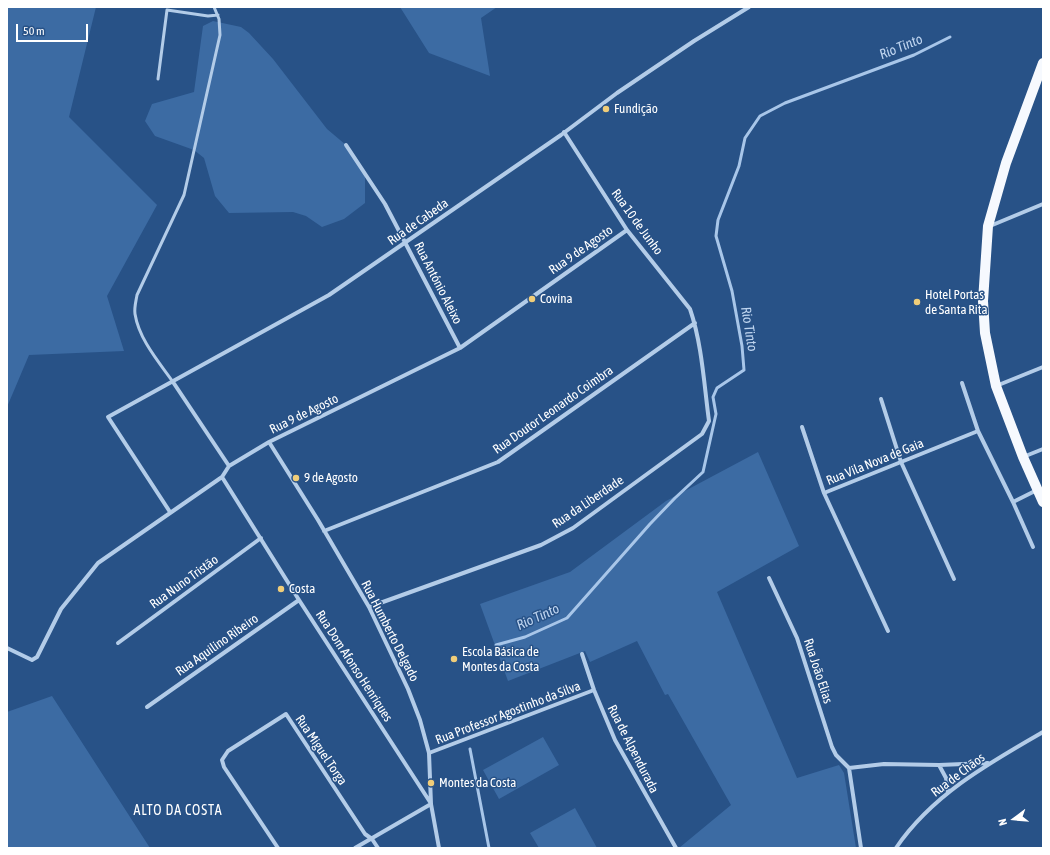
<!DOCTYPE html>
<html>
<head>
<meta charset="utf-8">
<style>
	body { margin:0 }
	#map { position:relative; width:1050px; height:855px; overflow:hidden; background:#285287; font-family:"Asap Condensed",sans-serif }
	canvas { display:block }
	.frame { position:absolute; inset:0; border:8px solid #fff; pointer-events:none }
	.north { position:absolute; left:994px; top:799px; width:40px; height:40px; -webkit-text-stroke:3px #285287; paint-order:stroke; rotate:254deg; font-size:11px; font-weight:700; line-height:16px; text-align:center; color:#fff }
	.north::after { content:''; display:block; margin:auto; width:14px; height:18px; background:#fff; clip-path:polygon(50% 0,100% 100%,50% 72%,0 100%) }
	.scale { position:absolute; left:16px; top:24px; width:72px; height:18px; box-sizing:border-box; border:2px solid #fff; border-top:0; padding-left:5px; font-size:12px; line-height:14px; white-space:nowrap; color:#fff; -webkit-text-stroke:3px #285287; paint-order:stroke }
</style>
</head>
<body>
<div id="map">
<canvas width="1050" height="855"></canvas>
<div class="frame"></div>
<div class="north">N</div>
<div class="scale">50 m</div>
</div>
<script>
const ctx = document.querySelector('canvas').getContext('2d');
ctx.lineJoin = 'round';
function fillPath(path, color) { ctx.fillStyle = color; ctx.fill(path, 'evenodd'); }
function trace(path, color, width, dash) { ctx.strokeStyle = color; ctx.lineWidth = width; ctx.lineCap = dash ? 'butt' : 'round'; ctx.setLineDash(dash || []); ctx.stroke(path); }
function drawText(font, color, halo, rows, align = 'center') {
  ctx.font = font + ' "Asap Condensed",sans-serif'; ctx.lineWidth = 3; ctx.setLineDash([]); ctx.textBaseline = 'middle'; ctx.strokeStyle = halo; ctx.fillStyle = color; for (const [text, x, y, turn = 0] of rows) {
    ctx.save(); ctx.translate(x, y); ctx.rotate((+turn || 0) * Math.PI / 180); ctx.textAlign = isNaN(turn) ? turn : align; if (halo) ctx.strokeText(text, 0, 0); ctx.fillText(text, 0, 0); ctx.restore();
  }
}
fillPath(new Path2D(`
	M7 7H96L69 117 157 205 107 296 124 351 29 355 7 407Z
	M400 7H497L481 18 490 76 429 53Z
	M213 21 241 27 249 33 273 59 327 129 346 145 365 173V203L344 219 322 227 306 216 293 212 229 213 215 196 204 158 194 150 155 136 145 121 152 104 194 92 203 26Z
	M758 452 799 546 717 592 797 778 839 765 844 773 856 848H679L731 805 668 694 665 695 637 641 590 662 585 651 508 681 480 604 570 572 666 501Z
	M52 696 150 848H7V712Z
	M543 737 559 765 499 799 483 770Z
	M575 808 597 848H539L530 833Z`), '#3c6ba3');
trace(new Path2D(`
	M496 645 525 637 567 618 650 524 675 498 703 472 716 414 713 397 717 388 744 370 742 346 732 291 716 236 718 220 739 166 745 138 760 116 785 103 914 55 950 37
	M470 749 489 848`), '#a8c6e9', 3);
trace(new Path2D(`
	M158 79 167 10 208 16 218 15
	M173 382C158 361 139 339 135 314 134 308 136 301 137 295L184 195 220 35 219 19 214 7`), '#b3cce8', 3);
trace(new Path2D(`
	M346 145 385 204 460 348
	M990 226 1043 204
	M173 382 229 466
	M962 383 978 431
	M996 386 1043 367
	M881 399 901 462 954 579
	M802 427 824 493
	M269 442 318 520 369 607 408 689 420 720 429 753 431 804 439 848
	M1023 457 1043 449
	M222 477 299 600 430 802
	M1013 502 1033 547
	M170 512 108 417 329 295 561 135 617 93 694 41 749 7
	M324 531 498 462 695 323
	M769 578 797 638 832 747 836 755 849 768
	M369 607 541 545 573 528 702 434 709 421C704 384 702 344 690 309L627 230 564 132
	M888 631 824 493 978 431 1013 502 1037 490
	M118 643 261 538
	M7 648 32 660 37 657 61 609 98 563 222 477 229 466 269 442 460 348 627 230
	M582 654 594 690 615 740 676 848
	M147 707 299 600
	M429 753 594 690
	M849 768 884 764 939 765
	M849 768 861 848
	M948 793 946 778 939 765 988 763
	M278 848 224 767 222 760 228 751 286 714 365 834 372 839 378 848
	M355 848 431 804
	M896 848C932 795 989 763 1043 732`), '#b3cce8', 4);
trace(new Path2D(`
	M1043 63 1006 163 988 226 983 301 985 333 996 386 1023 457 1043 502`), '#f6f9fe', 10);
for (const [x, y, r, color] of [
	[606,109,4,"#f0cd79"],
	[532,299,4,"#f0cd79"],
	[917,302,4,"#f0cd79"],
	[296,478,4,"#f0cd79"],
	[281,589,4,"#f0cd79"],
	[454,659,4,"#f0cd79"],
	[431,783,4,"#f0cd79"]
]) { const dot = new Path2D(); dot.arc(x, y, r, 0, 2 * Math.PI); ctx.fillStyle = color; ctx.fill(dot); trace(dot, '#285287', 1.5); }
drawText('13px', '#fff', '#285287', [
	["Fundição",614,109],
	["Hotel Portas",925,295],
	["de Santa Rita",925,310],
	["Covina",540,299],
	["9 de Agosto",304,478],
	["Costa",289,589],
	["Escola Básica de",462,652],
	["Montes da Costa",462,667],
	["Montes da Costa",439,783]
], 'left');
drawText('13px', '#fff', '#285287', [
	["Rua de Cabeda",418,222,-35],
	["Rua 10 de Junho",637,222,54],
	["Rua 9 de Agosto",581,250,-35],
	["Rua António Aleixo",438,283,63],
	["Rua Doutor Leonardo Coimbra",553,410,-35],
	["Rua 9 de Agosto",304,414,-26],
	["Rua Vila Nova de Gaia",875,462,-22],
	["Rua da Liberdade",588,502,-34],
	["Rua Nuno Tristão",184,582,-36],
	["Rua Humberto Delgado",390,631,63],
	["Rua Aquilino Ribeiro",217,645,-35],
	["Rua Dom Afonso Henriques",354,666,57],
	["Rua João Elias",818,671,72],
	["Rua Professor Agostinho da Silva",508,713,-21],
	["Rua de Alpendurada",633,749,63],
	["Rua Miguel Torga",321,750,56],
	["Rua de Chãos",958,775,-37]
]);
drawText('italic 14px', '#bfd5f0', '#285287', [
	["Rio Tinto",901,47,-22],
	["Rio Tinto",749,329,81],
	["Rio Tinto",538,617,-24]
]);
ctx.letterSpacing = '1px';
drawText('14px', '#fff', '#285287', [
	["ALTO DA COSTA",178,811]
]);
ctx.letterSpacing = '0px';
</script>
</body>
</html>
